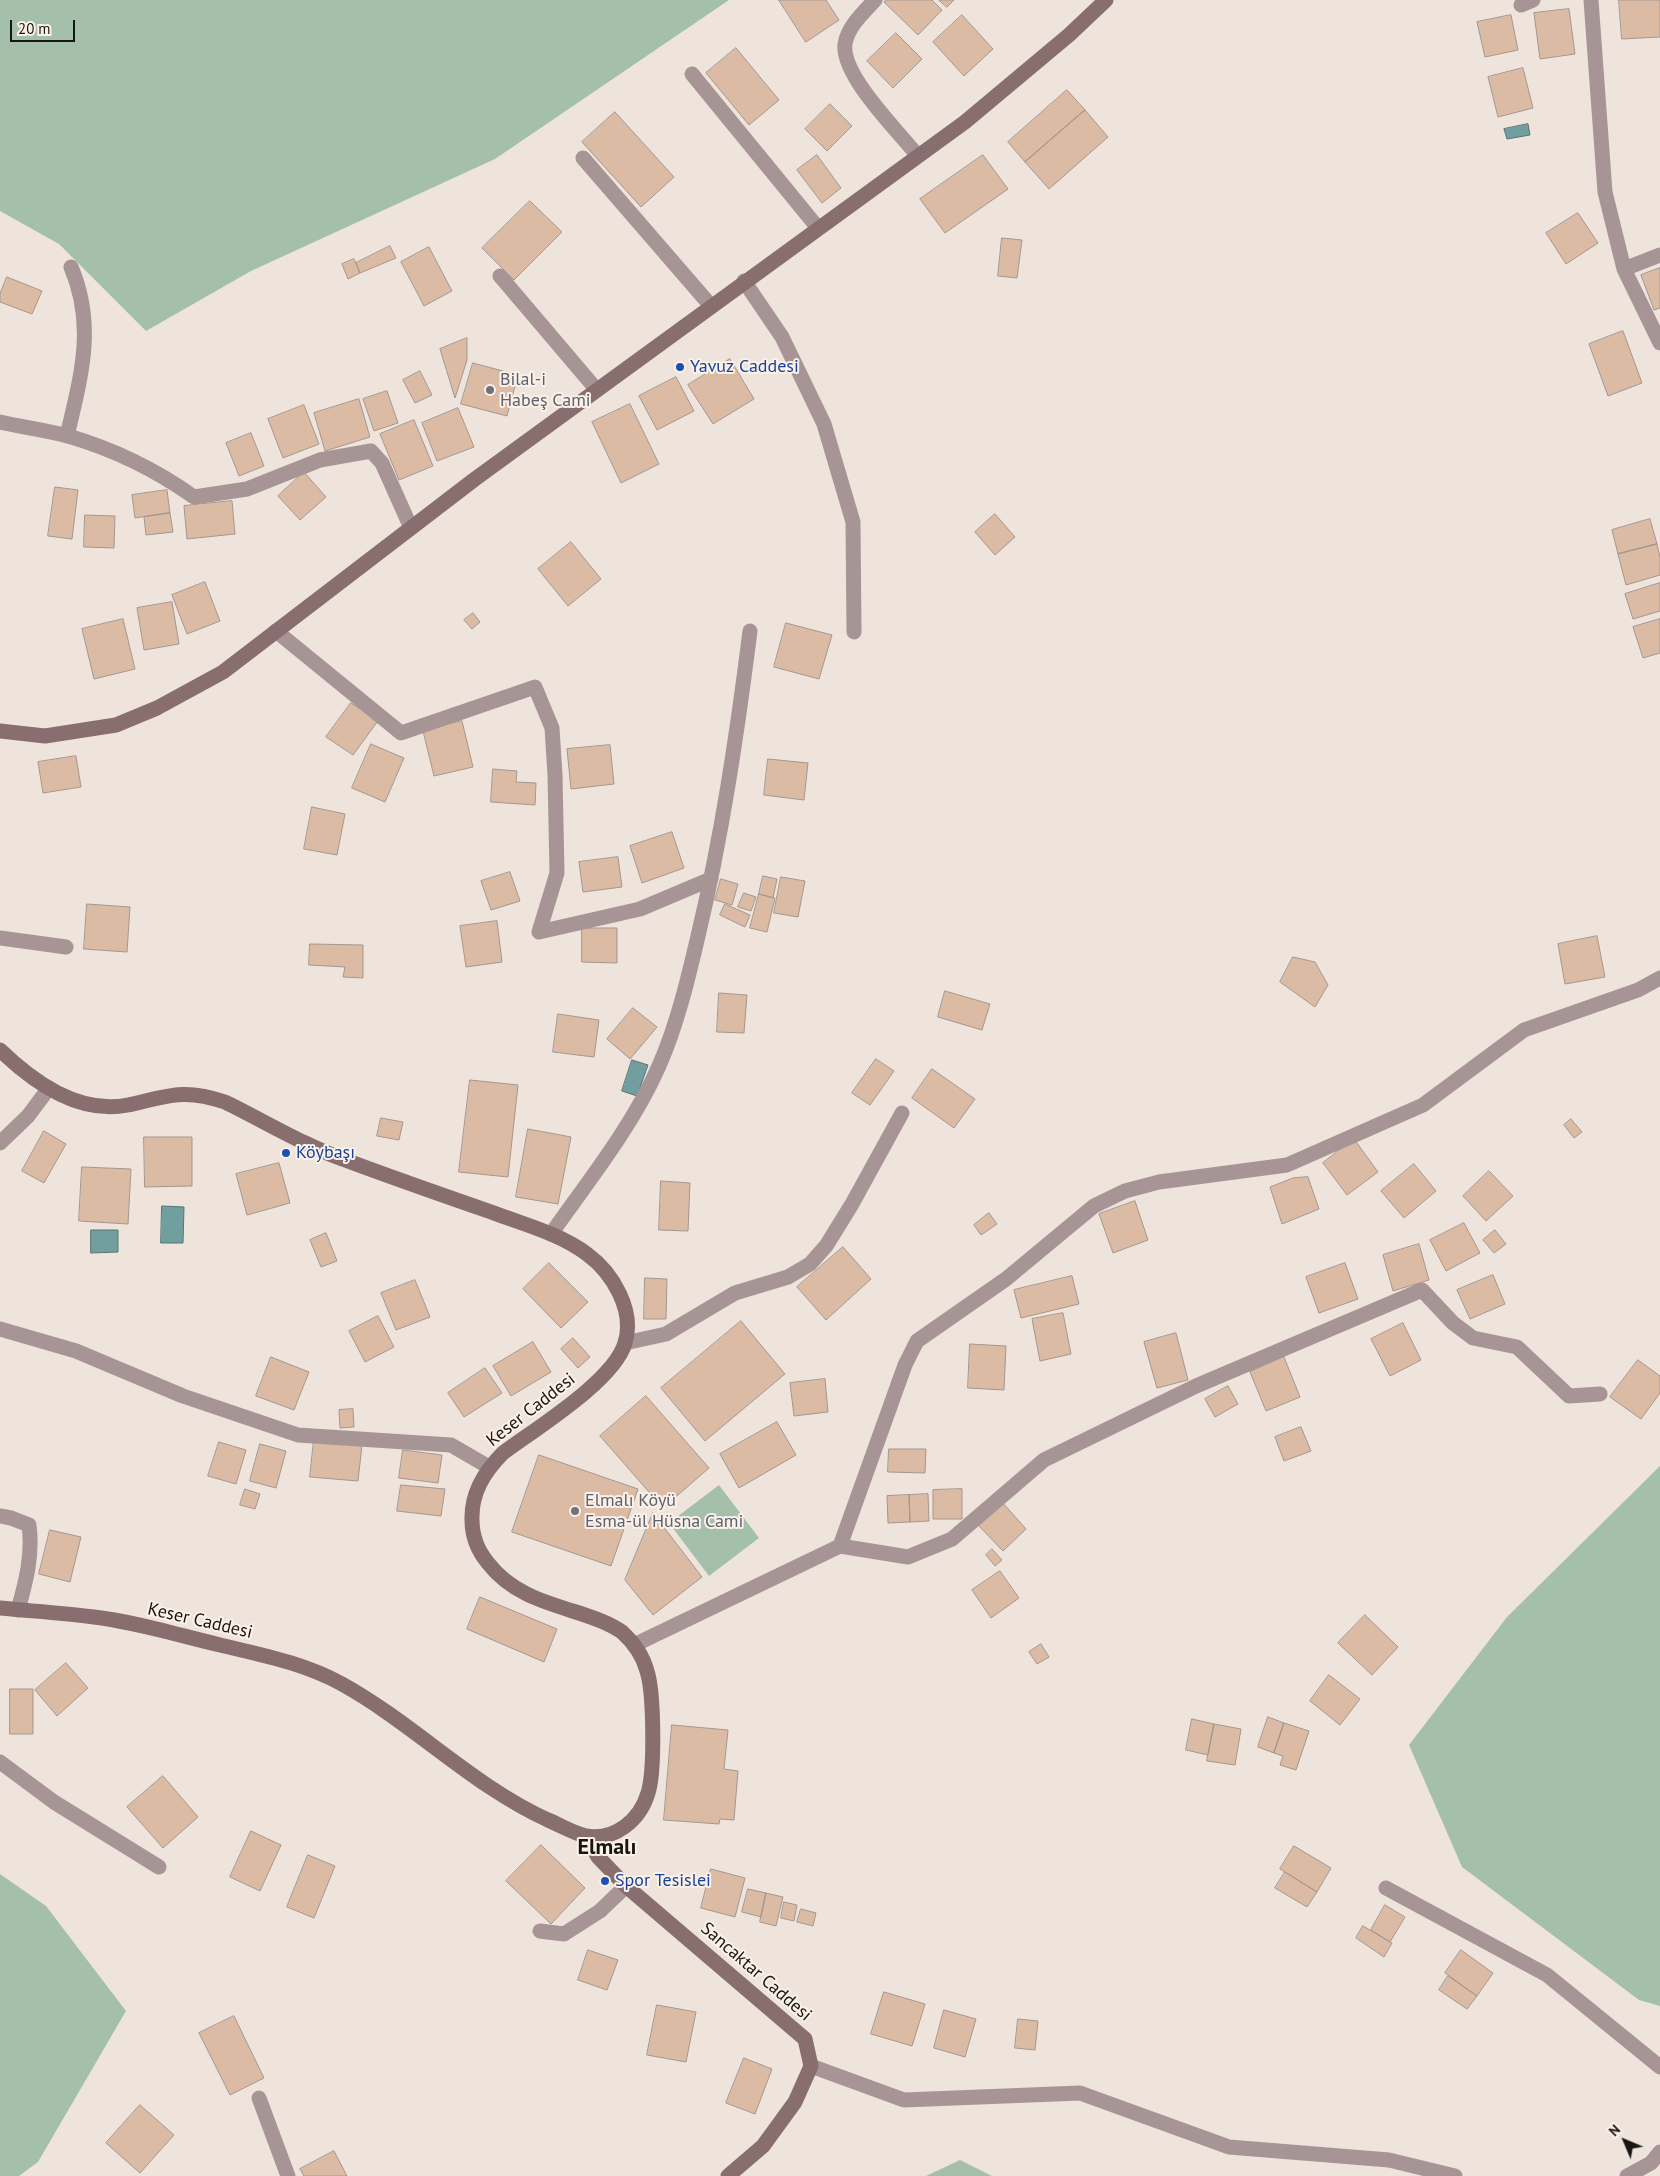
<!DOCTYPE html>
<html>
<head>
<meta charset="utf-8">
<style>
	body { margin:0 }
	#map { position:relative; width:1660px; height:2176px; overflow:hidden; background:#efe4dc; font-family:"PT Sans",sans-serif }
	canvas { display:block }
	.north { position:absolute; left:1600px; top:2116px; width:50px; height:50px; -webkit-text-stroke:4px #fcf1e9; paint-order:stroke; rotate:315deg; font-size:14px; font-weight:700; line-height:20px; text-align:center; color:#191513 }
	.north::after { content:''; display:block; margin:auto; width:18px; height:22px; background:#191513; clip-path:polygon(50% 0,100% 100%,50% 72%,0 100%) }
	.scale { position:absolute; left:10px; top:20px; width:65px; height:22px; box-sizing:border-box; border:2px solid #191513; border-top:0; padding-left:6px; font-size:15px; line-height:18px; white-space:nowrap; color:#191513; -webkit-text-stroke:4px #fcf1e9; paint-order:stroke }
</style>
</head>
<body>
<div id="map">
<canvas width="1660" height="2176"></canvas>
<div class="north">N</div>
<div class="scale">20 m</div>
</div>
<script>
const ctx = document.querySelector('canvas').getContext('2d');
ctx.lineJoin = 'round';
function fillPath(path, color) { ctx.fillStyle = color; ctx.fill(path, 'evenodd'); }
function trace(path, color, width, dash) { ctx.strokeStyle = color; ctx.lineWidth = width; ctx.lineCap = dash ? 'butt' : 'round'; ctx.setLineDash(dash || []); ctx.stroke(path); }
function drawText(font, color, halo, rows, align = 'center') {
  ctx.font = font + ' "PT Sans",sans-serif'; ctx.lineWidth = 4; ctx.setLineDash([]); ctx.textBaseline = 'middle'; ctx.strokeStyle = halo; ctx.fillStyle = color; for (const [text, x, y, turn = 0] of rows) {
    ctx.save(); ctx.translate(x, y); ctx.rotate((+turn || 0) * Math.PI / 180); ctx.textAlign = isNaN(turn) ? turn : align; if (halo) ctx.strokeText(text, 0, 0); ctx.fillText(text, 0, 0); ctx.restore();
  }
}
fillPath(new Path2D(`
	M0 0H729L495 159 251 271 146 331 59 244 0 211Z
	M1660 1466V2006L1639 2000 1462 1867 1409 1745 1507 1617Z
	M719 1485 759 1538 709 1576 669 1523Z
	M0 1874 46 1906 126 2011 38 2162 19 2176H0Z
	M960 2160 992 2176H926Z`), '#a5c0aa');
const water = new Path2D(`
	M1528 124 1530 135 1507 139 1504 129Z
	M632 1060 648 1065 637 1096 622 1091Z
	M162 1206 184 1207 183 1243H161Z
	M91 1230H118V1252L91 1253Z`);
fillPath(water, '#719e9f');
trace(water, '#577575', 1);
const building = new Path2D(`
	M779 0H826L839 20 806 42Z
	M887 0H932L942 10 918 35 884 2Z
	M939 0H954L947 7Z
	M1619 0H1660V37L1622 39Z
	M1569 9 1575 54 1540 59 1534 13Z
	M962 15 993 49 964 76 933 42Z
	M1511 15 1518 50 1485 57 1477 22Z
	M896 33 922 59 893 88 867 61Z
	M736 48 779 100 749 125 706 73Z
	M1523 68 1533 108 1498 117 1488 77Z
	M1067 90 1085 110 1025 162 1008 142Z
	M830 104 852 126 827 151 805 129Z
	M1085 110 1108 137 1049 189 1025 162Z
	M615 112 674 177 641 207 582 142Z
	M817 155 841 188 822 203 797 170Z
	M983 155 1008 189 945 233 920 199Z
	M530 201 562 232 514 280 482 248Z
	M1578 213 1598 243 1566 264 1546 233Z
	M1002 238 1022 240 1017 278 998 276Z
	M390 246 396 258 360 273 356 263Z
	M429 247 452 291 424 306 401 262Z
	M354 259 360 273 348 279 342 264Z
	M1660 268V308L1654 310 1641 275Z
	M7 277 42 291 32 314 0 302V294Z
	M1623 331 1642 383 1608 396 1589 344Z
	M467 338V360L455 398 440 349Z
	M730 359 754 399 713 424 688 385Z
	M473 363 518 375 507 416 461 404Z
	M420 371 432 395 415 403 403 380Z
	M676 377 694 411 657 430 639 396Z
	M387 391 398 423 374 431 363 399Z
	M359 399 370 437 325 451 314 413Z
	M630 404 659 464 621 483 592 422Z
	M304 405 319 444 283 458 268 419Z
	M458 408 474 447 437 461 422 423Z
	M414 420 433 466 399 480 380 434Z
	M251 433 264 466 239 476 226 443Z
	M304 472 326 497 300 520 278 496Z
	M55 487 78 490 72 539 48 536Z
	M167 490 170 513 135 518 132 495Z
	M232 501 235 534 187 539 184 506Z
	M170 513 173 532 146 535 144 517Z
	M995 514 1015 537 995 555 975 532Z
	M85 515 115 516 114 548 84 547Z
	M1650 519 1657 544 1618 554 1612 530Z
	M571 542 601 579 568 606 538 569Z
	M1657 544 1660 557V575L1626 585 1618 554Z
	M205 582 220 621 187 634 172 595Z
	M1660 583V611L1633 619 1625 594Z
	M172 602 179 644 144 650 137 608Z
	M473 613 480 622 472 629 464 620Z
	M123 619 135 669 94 679 82 629Z
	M1660 619V653L1643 658 1633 627Z
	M786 623 832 635 819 679 774 667Z
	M351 703 378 721 353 755 326 737Z
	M462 721 473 767 434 776 423 731Z
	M371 744 404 758 385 802 352 788Z
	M610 745 614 784 571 789 567 749Z
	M76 756 81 787 43 793 38 762Z
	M768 759 808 763 804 800 764 795Z
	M493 769 517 771 516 782 536 783 535 805 491 802Z
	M312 807 345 814 337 855 304 849Z
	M672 832 684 868 642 883 630 846Z
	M618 857 622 887 583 892 579 862Z
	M510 872 520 901 491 910 481 881Z
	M763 876 777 879 773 898 759 894Z
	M781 877 805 881 798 917 774 913Z
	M721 879 738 884 732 905 715 900Z
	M744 893 756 897 751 911 738 907Z
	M759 894 775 898 767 932 750 928Z
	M87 904 130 907 127 952 84 949Z
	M725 904 750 915 745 927 720 915Z
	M497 921 502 962 466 967 460 926Z
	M582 928H617V963L582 962Z
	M1597 936 1605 977 1565 984 1558 944Z
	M310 944 363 945V978L343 977 345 967 309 965Z
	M1293 957 1315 962 1328 985 1315 1007 1280 982Z
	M945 991 990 1004 982 1030 938 1017Z
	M719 993 747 995 744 1033 717 1032Z
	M633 1008 657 1027 630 1059 607 1039Z
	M558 1014 599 1020 594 1057 553 1052Z
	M876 1059 894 1071 870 1105 852 1093Z
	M932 1069 975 1099 954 1128 912 1098Z
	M470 1080 518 1085 508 1177 459 1172Z
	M381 1118 403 1122 399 1140 377 1136Z
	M1571 1119 1582 1132 1574 1138 1564 1125Z
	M528 1129 571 1137 558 1204 516 1197Z
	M44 1131 66 1144 44 1183 22 1171Z
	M144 1137H192V1186L145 1187Z
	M1354 1139 1378 1172 1347 1195 1323 1163Z
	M279 1163 290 1203 247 1215 236 1174Z
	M1414 1164 1436 1191 1404 1218 1381 1191Z
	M82 1167 131 1169 128 1224 79 1221Z
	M1489 1171 1513 1196 1486 1221 1463 1196Z
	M1308 1177 1319 1209 1282 1224 1270 1187 1293 1178Z
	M661 1181 690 1183 688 1231 659 1230Z
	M1135 1201 1148 1240 1113 1253 1099 1214Z
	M989 1213 997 1224 981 1235 974 1225Z
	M1464 1223 1480 1253 1446 1271 1430 1240Z
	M1495 1230 1506 1244 1494 1253 1483 1240Z
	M326 1233 337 1261 321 1267 310 1240Z
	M1419 1244 1429 1280 1393 1291 1383 1255Z
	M843 1247 871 1279 826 1320 797 1287Z
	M549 1263 588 1302 561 1328 523 1289Z
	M1345 1263 1358 1299 1319 1313 1306 1277Z
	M1493 1275 1505 1304 1470 1319 1457 1290Z
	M1072 1276 1079 1304 1021 1318 1014 1290Z
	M645 1278 667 1279 666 1319H644Z
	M415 1280 430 1317 396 1330 381 1293Z
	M1063 1313 1071 1354 1040 1361 1032 1319Z
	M378 1316 394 1347 365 1362 349 1331Z
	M741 1321 785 1374 705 1441 661 1388Z
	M1403 1323 1421 1360 1390 1376 1371 1339Z
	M1176 1333 1188 1380 1157 1388 1144 1342Z
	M573 1338 590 1357 578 1368 561 1349Z
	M533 1342 551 1372 511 1396 493 1366Z
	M970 1344 1006 1346 1004 1390 968 1388Z
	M271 1357 309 1372 294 1410 256 1396Z
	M1284 1357 1300 1397 1266 1411 1250 1372Z
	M1638 1360 1660 1376V1393L1641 1419 1610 1397Z
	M485 1368 502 1393 464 1417 448 1393Z
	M825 1379 828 1412 794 1416 790 1383Z
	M1228 1386 1238 1404 1215 1417 1205 1399Z
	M646 1396 709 1468 663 1508 600 1436Z
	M353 1409 354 1427 340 1428 339 1410Z
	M777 1422 796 1455 739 1488 720 1454Z
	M1301 1427 1311 1451 1284 1461 1275 1437Z
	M314 1440 362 1445 358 1481 310 1477Z
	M219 1442 246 1450 236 1484 208 1476Z
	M260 1444 286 1451 276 1488 250 1481Z
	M889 1449H926L925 1473 888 1472Z
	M403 1450 442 1455 438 1483 399 1478Z
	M539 1455 638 1489 611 1566 512 1532Z
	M401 1485 445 1489 441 1516 397 1511Z
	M245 1489 260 1494 255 1509 240 1505Z
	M962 1489V1519H933V1490Z
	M928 1494 929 1521 910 1522 909 1495Z
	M909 1495 910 1522 888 1523 887 1496Z
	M1002 1502 1026 1529 1003 1551 978 1525Z
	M653 1513 702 1577 653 1615 625 1580Z
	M50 1530 81 1537 70 1582 39 1574Z
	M992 1549 1002 1560 995 1566 986 1555Z
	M1000 1571 1019 1598 991 1618 972 1590Z
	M480 1597 557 1629 544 1662 467 1629Z
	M1365 1615 1398 1647 1372 1675 1338 1643Z
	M1041 1644 1049 1657 1037 1664 1029 1652Z
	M66 1663 88 1688 57 1716 35 1690Z
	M1329 1675 1360 1699 1340 1725 1310 1701Z
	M10 1689H33V1734H10Z
	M1268 1717 1284 1723 1274 1753 1258 1747Z
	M1192 1719 1214 1724 1208 1755 1186 1750Z
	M1284 1723 1309 1731 1296 1770 1280 1765 1283 1756 1274 1753Z
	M1214 1724 1241 1729 1235 1765 1207 1761Z
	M672 1725 728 1730 724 1769 738 1771 734 1820 720 1819 719 1824 664 1820Z
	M163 1776 198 1817 163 1848 127 1807Z
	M251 1831 281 1845 260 1891 230 1877Z
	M541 1845 585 1888 551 1924 506 1881Z
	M1294 1846 1331 1868 1317 1892 1280 1869Z
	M308 1855 335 1866 314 1918 287 1907Z
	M711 1869 745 1878 735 1917 701 1908Z
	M1285 1872 1317 1892 1307 1907 1275 1888Z
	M748 1889 766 1893 761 1917 742 1912Z
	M766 1893 783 1897 776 1926 760 1922Z
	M784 1902 797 1905 794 1921 781 1918Z
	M1385 1905 1405 1917 1390 1942 1371 1930Z
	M801 1909 816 1913 813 1926 797 1922Z
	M1363 1926 1392 1943 1384 1957 1356 1938Z
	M588 1950 618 1960 607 1990 578 1980Z
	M1461 1950 1493 1973 1477 1996 1445 1973Z
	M1448 1976 1477 1996 1467 2009 1439 1990Z
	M884 1992 925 2004 912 2046 871 2034Z
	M657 2005 696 2012 686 2062 647 2055Z
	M944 2010 976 2019 965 2057 934 2048Z
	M234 2016 264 2078 230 2095 199 2033Z
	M1018 2019 1038 2021 1035 2050 1015 2048Z
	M744 2058 772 2069 755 2114 726 2103Z
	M140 2105 174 2135 140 2173 106 2143Z
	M334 2151 347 2176H304L300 2169Z`);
fillPath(building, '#dcbba4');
trace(building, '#a29790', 1);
trace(new Path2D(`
	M875 0C864 12 848 26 845 44 841 75 897 130 917 155
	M1591 0 1605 192 1624 269 1660 343
	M1521 5 1533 0
	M692 74 818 228
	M583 158 711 306
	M1624 269 1660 255
	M500 276 596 389
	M744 281 782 337 824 424 853 522 854 632
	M0 422C22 427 46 430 68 436 113 449 156 470 194 497L247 489 320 460 371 451 382 463 411 528
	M67 436C81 376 96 326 71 267
	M276 631 401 733 535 687 552 728 555 775 557 873 539 932 640 909 711 879
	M0 938 66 947
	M0 1143 28 1116 49 1088
	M551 1234C589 1180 632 1127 659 1066 677 1025 688 979 698 936 722 836 737 734 750 631
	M0 1329 76 1351 183 1396 298 1435 451 1445 489 1467
	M625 1343 666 1334 735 1293 788 1277 810 1264 826 1246 852 1204 902 1113
	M0 1516 11 1518 29 1525C33 1555 26 1581 18 1610
	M840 1546 908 1557 952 1539 1044 1460 1196 1386 1422 1290 1453 1323 1473 1338 1517 1347 1569 1396 1600 1394
	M634 1645 840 1546 905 1365 917 1341 1006 1279 1094 1206 1125 1191 1159 1182 1287 1165 1423 1105 1524 1030 1638 990 1660 978
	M0 1762 54 1802 159 1867
	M1386 1888 1547 1975 1660 2067
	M540 1931 564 1934 600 1911 626 1886
	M811 2066 904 2100 1080 2093 1229 2147 1389 2160 1455 2176
	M259 2098 288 2176
	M1627 2176 1651 2163 1660 2152`), '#a79595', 15);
trace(new Path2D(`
	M0 731 45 736 116 725 157 708 223 672 475 479 965 122 1069 35 1106 0
	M0 1050C34 1083 79 1115 128 1105 168 1096 184 1088 225 1102 266 1122 305 1146 348 1161 396 1179 445 1196 494 1213 526 1225 560 1234 587 1254 613 1273 635 1311 625 1343 614 1381 535 1429 503 1453 484 1472 471 1493 472 1520 472 1536 478 1551 488 1563 511 1593 544 1602 579 1613 594 1618 609 1623 622 1632 633 1642 643 1656 647 1671 654 1693 655 1771 648 1793 640 1820 615 1841 586 1836 573 1833 560 1825 548 1820 473 1786 414 1724 342 1684 304 1663 262 1655 220 1645 178 1635 136 1622 94 1617 63 1613 31 1611 0 1608
	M586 1836 598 1857 626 1886 805 2039 811 2066 795 2102 763 2146 728 2176`), '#886e6f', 15);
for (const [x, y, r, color] of [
	[680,367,5,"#1a4fb4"],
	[490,390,5,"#6b7280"],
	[286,1153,5,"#1a4fb4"],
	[575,1511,5,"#6b7280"],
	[605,1881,5,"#1a4fb4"]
]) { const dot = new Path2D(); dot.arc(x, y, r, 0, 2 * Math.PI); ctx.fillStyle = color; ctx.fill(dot); trace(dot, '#fcf1e9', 2); }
drawText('18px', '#164399', '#fcf1e9', [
	["Yavuz Caddesi",690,367],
	["Köybaşı",296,1153],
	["Spor Tesislei",615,1881]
], 'left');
drawText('18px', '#5b616d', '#fcf1e9', [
	["Bilal-i",500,380],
	["Habeş Cami",500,401],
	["Elmalı Köyü",585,1501],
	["Esma-ül Hüsna Cami",585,1522]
], 'left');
drawText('18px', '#191513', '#fcf1e9', [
	["Keser Caddesi",531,1410,-38],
	["Keser Caddesi",200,1621,13],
	["Sancaktar Caddesi",756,1972,41]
]);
drawText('bold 22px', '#191513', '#fcf1e9', [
	["Elmalı",607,1848]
]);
</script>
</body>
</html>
